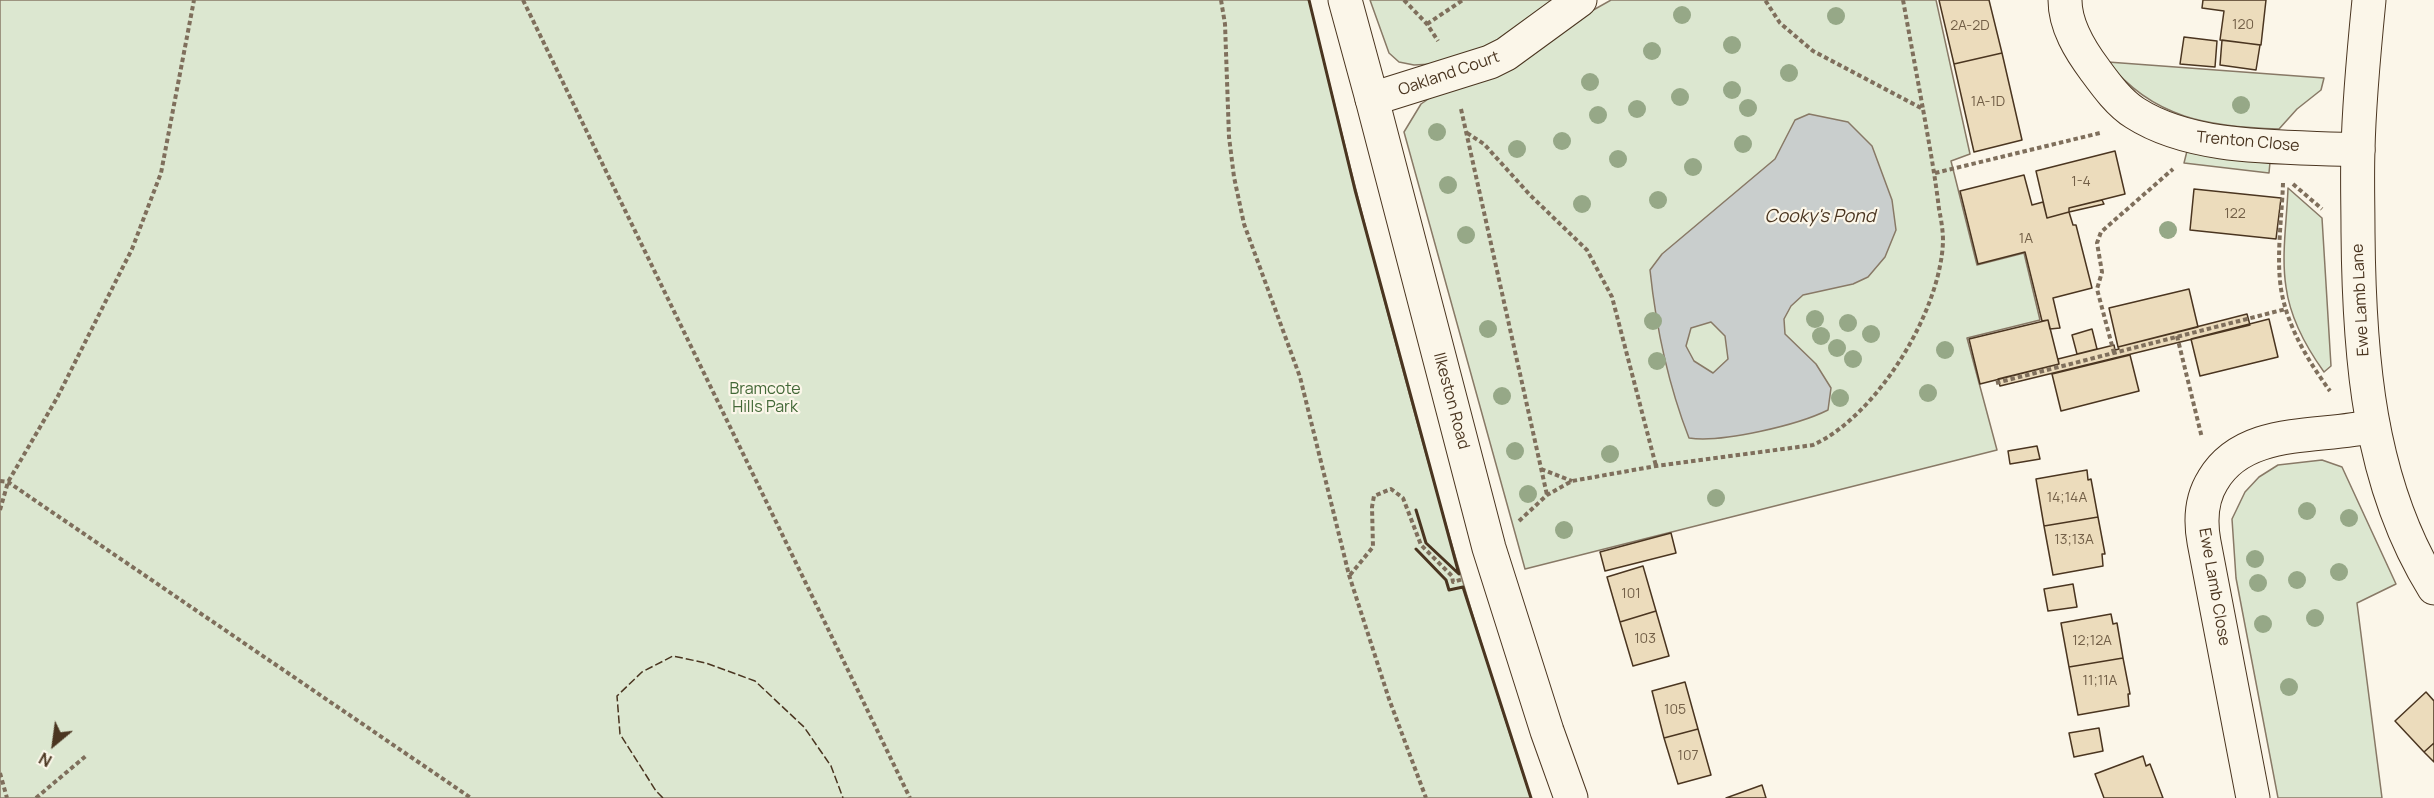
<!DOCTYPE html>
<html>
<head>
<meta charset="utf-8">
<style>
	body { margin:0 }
	#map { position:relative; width:2434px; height:798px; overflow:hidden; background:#fbf6e9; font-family:Manrope,sans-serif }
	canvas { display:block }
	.north { position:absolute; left:24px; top:714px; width:60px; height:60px; -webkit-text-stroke:4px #fbf6e9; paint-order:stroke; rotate:209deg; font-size:16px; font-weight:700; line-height:24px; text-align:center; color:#4a3520 }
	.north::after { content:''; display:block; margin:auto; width:21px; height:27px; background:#4a3520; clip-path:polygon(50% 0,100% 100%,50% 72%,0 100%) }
</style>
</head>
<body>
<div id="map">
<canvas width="2434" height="798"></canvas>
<div class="north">N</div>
</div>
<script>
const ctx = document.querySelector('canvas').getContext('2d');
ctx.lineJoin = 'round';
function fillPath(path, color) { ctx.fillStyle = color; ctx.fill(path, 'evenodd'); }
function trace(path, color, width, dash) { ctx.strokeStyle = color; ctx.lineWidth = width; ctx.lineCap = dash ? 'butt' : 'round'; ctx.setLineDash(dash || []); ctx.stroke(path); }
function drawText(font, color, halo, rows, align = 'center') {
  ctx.font = font + ' Manrope,sans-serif'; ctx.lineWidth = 4.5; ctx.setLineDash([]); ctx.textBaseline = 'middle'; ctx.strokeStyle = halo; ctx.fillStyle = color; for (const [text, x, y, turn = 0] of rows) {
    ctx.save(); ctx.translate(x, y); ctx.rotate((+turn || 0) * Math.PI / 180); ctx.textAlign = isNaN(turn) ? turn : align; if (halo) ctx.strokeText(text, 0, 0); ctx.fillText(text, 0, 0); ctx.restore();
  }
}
const green = new Path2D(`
	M0 0H1309C1374 268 1443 536 1531 798H0Z
	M1370 0H1553L1491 46 1433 64 1414 65 1399 62 1389 53Z
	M1611 0H1936L1970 154 1951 161 1977 265 2024 253 2040 320 1967 338 1997 450 1525 569 1404 132 1421 104 1434 95 1513 69 1588 13Z
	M2108 62 2324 78 2321 90 2297 109 2279 129C2211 127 2153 119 2108 62Z
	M2187 151 2270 162 2269 173 2184 163Z
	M2288 188 2322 218 2331 366 2324 372C2306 347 2290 317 2286 287 2281 255 2287 220 2288 188Z
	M2322 460 2342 467 2396 584 2357 603 2382 798H2278L2236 578 2232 519 2245 492 2259 477 2278 465Z`);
fillPath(green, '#dce7d0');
trace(green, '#887966', 1.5);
const water = new Path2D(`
	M1809 114 1848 122 1872 146 1892 200 1896 230 1885 257 1868 277 1853 284 1803 295 1791 306 1784 319 1785 334 1816 364 1831 388 1828 410C1798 425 1722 443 1689 438 1668 384 1656 327 1650 270L1662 254 1775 159 1795 120ZM1711 322 1725 336 1728 359 1713 373 1694 361 1686 346 1691 328Z`);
fillPath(water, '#c9cecd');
trace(water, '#887966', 1.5);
const building = new Path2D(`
	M1939 0H1989L2002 53 1954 64Z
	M2203 0H2266L2261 45 2220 40 2224 11 2202 8Z
	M2184 37 2217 41 2215 67 2180 64Z
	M2222 40 2260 45 2256 70 2220 65Z
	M2002 53 2022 140 1974 152 1954 64Z
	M2115 151 2125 194 2069 208V212L2047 218 2036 171Z
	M2024 175 2032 205 2043 202 2047 218 2069 212 2073 225H2076L2092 288 2053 298 2060 328 2050 329 2048 320 2042 321 2025 252 1978 264 1960 191Z
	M2194 189 2281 198 2276 239 2190 230Z
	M2102 200 2104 204 2069 212V208Z
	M2189 289 2198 327 2118 347 2109 308Z
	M2247 314 2250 325 2000 386 1998 379 2059 364 2058 359 2114 345 2115 350 2119 349 2118 347Z
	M2269 319 2278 357 2200 376 2191 339Z
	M2048 320 2059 364 1980 384 1969 339Z
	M2092 329 2097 349 2077 354 2072 335Z
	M2130 355 2139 391 2061 411 2052 374Z
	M2037 446 2040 459 2010 464 2008 451Z
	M2087 470 2088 480 2091 479 2098 517 2044 526 2036 479Z
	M2098 517 2105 554H2102L2103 566 2053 575 2044 526Z
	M1671 533 1676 553 1605 571 1600 552Z
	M1643 566 1656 611 1620 622 1607 577Z
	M2073 584 2077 607 2048 611 2044 589Z
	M1656 611 1669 656 1633 666 1620 622Z
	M2111 614 2113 624 2117 623 2123 658 2069 667 2061 623Z
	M2123 658 2130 694H2128L2129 706 2078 715 2069 667Z
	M1685 682 1698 729 1664 738 1652 691Z
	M2426 692 2434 701V743L2424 752 2395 721Z
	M2099 728 2103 751 2074 757 2069 733Z
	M1698 729 1711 775 1678 784 1664 738Z
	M2434 743V762L2424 752Z
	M2143 756 2146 766 2150 764 2163 798H2104L2095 774Z
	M1762 785 1766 798H1726Z`);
fillPath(building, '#ecdcbc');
trace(building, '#4a3520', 1.5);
const street = new Path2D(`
	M2065 0C2065 26 2080 50 2095 70 2106 85 2119 103 2135 113 2196 152 2288 146 2358 150
	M1372 99 1490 62 1506 54 1580 0
	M2253 798 2204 542C2200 520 2201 499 2213 480 2245 426 2320 439 2373 426`);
const secondary = new Path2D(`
	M2369 0C2364 50 2359 100 2358 150 2357 177 2358 205 2358 232 2359 354 2368 482 2434 588`);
const primary = new Path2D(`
	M1345 0 1372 99 1489 548 1547 731 1571 798`);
trace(street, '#4a3520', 35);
trace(secondary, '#4a3520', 35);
trace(primary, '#4a3520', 35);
trace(new Path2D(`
	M523 0 910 798
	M1221 0 1225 24 1229 137 1234 177 1244 224 1300 377 1349 575 1389 699 1426 798
	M1404 0 1427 24 1438 41
	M1903 0 1923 109
	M1427 24 1463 0
	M1461 109 1547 495
	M1467 133 1484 144 1530 195 1587 250 1612 297 1656 466
	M1935 173 2100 133
	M2283 183C2282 216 2276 256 2281 289 2287 326 2308 361 2330 391
	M2293 184 2322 209
	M2177 336 2202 438
	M2114 353 2097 289 2102 272 2097 243 2101 232 2173 169
	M1996 383 2286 309
	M1541 469 1572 481
	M0 481 8 482 471 798
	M0 510 8 482 57 398 132 249 161 173 194 0
	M1519 521 1547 495 1572 481 1656 466 1813 445C1877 416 1941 311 1943 241 1943 230 1941 219 1939 209 1935 175 1929 143 1923 109L1813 51 1780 23 1765 0
	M1350 575 1373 547 1372 507 1374 496 1391 489 1403 498 1421 545 1452 576 1453 582 1463 579
	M0 773 7 798
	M36 798 87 755`), '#7f6f5c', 4, [4.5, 3]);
trace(street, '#fbf6e9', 33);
trace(secondary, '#fbf6e9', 33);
trace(primary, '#fbf6e9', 33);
trace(new Path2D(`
	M663 798 656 791 620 734 617 696 642 672 673 656 706 663 755 681 804 727 831 766 843 798`), '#4a3520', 1.5, [8, 3]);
trace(new Path2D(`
	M1309 0 1355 190 1459 574 1426 543 1416 510
	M1416 549 1446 580 1449 590 1463 587 1531 798`), '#4a3520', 3);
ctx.fillStyle = '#96a887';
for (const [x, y] of [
	[1682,15],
	[1836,16],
	[1732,45],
	[1652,51],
	[1789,73],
	[1590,82],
	[1732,90],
	[1680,97],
	[2241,105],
	[1748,108],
	[1637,109],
	[1598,115],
	[1437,132],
	[1562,141],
	[1743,144],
	[1517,149],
	[1618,159],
	[1693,167],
	[1448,185],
	[1658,200],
	[1582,204],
	[2168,230],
	[1466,235],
	[1815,319],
	[1653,321],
	[1848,323],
	[1488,329],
	[1871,334],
	[1821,336],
	[1837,348],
	[1945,350],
	[1853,359],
	[1657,361],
	[1928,393],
	[1502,396],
	[1840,398],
	[1515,451],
	[1610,454],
	[1528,494],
	[1716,498],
	[2307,511],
	[2349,518],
	[1564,530],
	[2255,559],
	[2339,572],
	[2297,580],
	[2258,583],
	[2315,618],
	[2263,624],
	[2289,687]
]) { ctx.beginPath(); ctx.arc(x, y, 9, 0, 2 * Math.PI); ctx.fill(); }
drawText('14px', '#725f47', null, [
	["120",2243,25],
	["2A-2D",1970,26],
	["1A-1D",1988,102],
	["1-4",2081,182],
	["122",2235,214],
	["1A",2026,239],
	["14;14A",2067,498],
	["13;13A",2074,540],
	["101",1631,594],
	["103",1645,639],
	["12;12A",2092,641],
	["11;11A",2100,681],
	["105",1675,710],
	["107",1688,756]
]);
drawText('16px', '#4a3520', '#fbf6e9', [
	["Oakland Court",1449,74,-19],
	["Trenton Close",2248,142,5],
	["Ewe Lamb Lane",2361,300,-93],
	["Ilkeston Road",1451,401,75],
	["Ewe Lamb Close",2214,587,80]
]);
drawText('16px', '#436837', '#fbf6e9', [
	["Bramcote",765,390],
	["Hills Park",765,408]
]);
drawText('italic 18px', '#4a3520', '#fbf6e9', [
	["Cooky's Pond",1820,217]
]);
</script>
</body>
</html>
